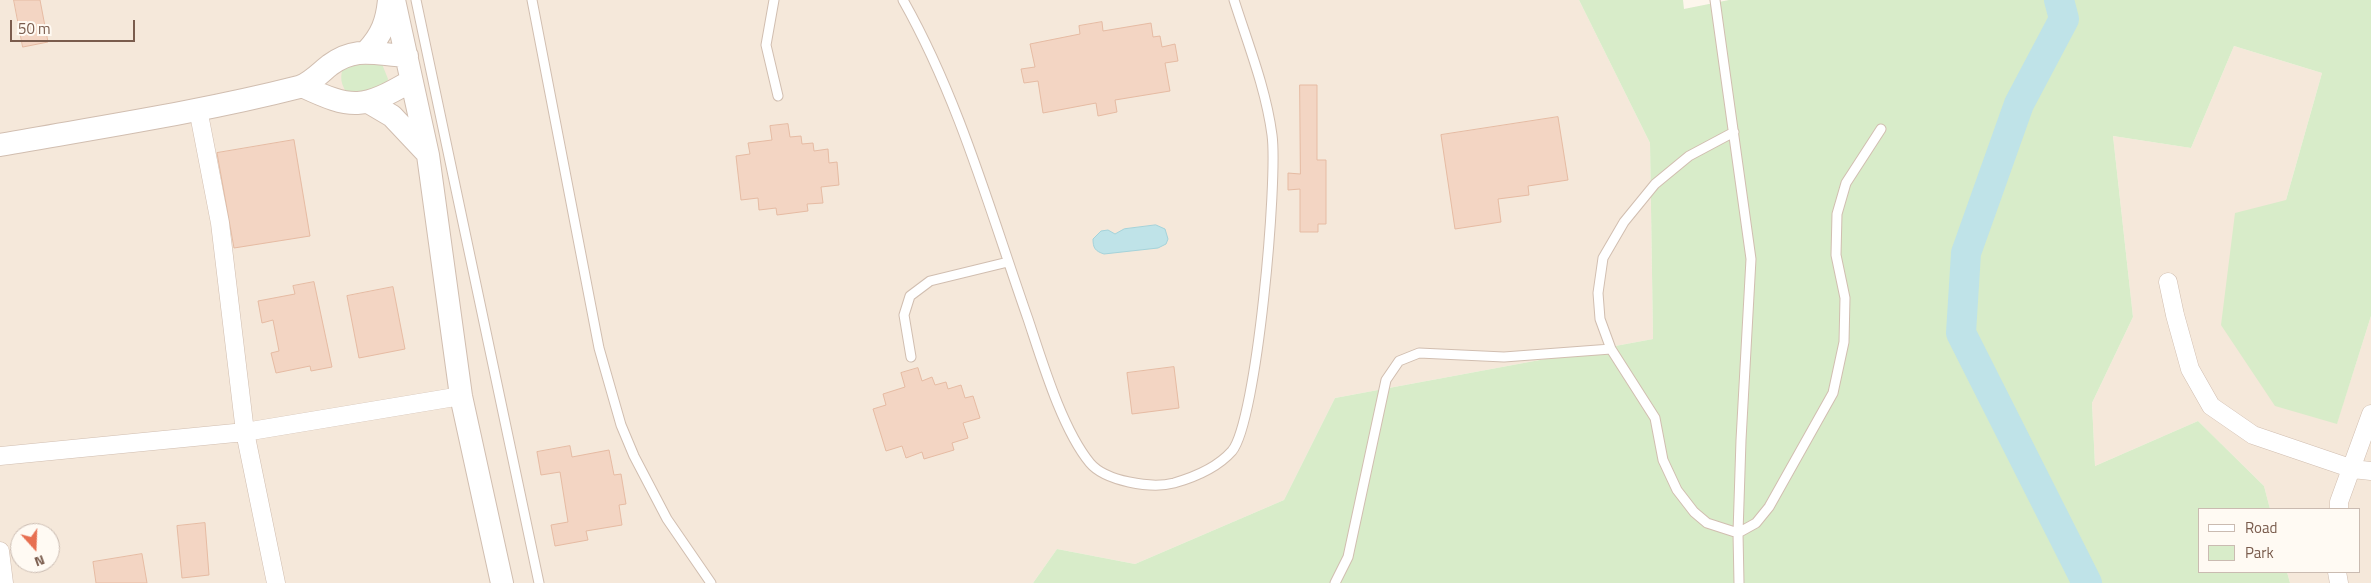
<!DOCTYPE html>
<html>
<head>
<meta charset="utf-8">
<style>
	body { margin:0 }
	#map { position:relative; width:2371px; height:583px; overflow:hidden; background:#fdf6ec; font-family:"Titillium Web",sans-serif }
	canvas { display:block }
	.legend { position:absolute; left:2198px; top:508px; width:162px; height:65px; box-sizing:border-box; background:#fffaf3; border:1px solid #cabbb1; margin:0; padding:6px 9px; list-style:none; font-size:15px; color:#7a5c4d }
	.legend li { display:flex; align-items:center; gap:10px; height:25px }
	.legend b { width:25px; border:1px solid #cabbb1 }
	.north { position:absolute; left:10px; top:523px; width:50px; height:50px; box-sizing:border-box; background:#fffaf3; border:1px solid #cabbb1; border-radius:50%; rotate:160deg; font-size:14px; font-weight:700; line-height:20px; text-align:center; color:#7a5c4d }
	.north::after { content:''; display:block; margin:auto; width:18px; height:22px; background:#e76f51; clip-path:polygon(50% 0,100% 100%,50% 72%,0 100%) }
	.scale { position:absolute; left:10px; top:20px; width:125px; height:22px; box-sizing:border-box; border:2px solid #7a5c4d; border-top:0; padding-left:6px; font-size:15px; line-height:18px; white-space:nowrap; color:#7a5c4d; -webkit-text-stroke:4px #fffaf3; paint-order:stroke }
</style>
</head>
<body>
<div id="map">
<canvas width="2371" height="583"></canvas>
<ul class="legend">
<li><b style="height:6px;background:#fff"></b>Road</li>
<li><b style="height:14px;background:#d8ecc9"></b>Park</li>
</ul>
<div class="north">N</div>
<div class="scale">50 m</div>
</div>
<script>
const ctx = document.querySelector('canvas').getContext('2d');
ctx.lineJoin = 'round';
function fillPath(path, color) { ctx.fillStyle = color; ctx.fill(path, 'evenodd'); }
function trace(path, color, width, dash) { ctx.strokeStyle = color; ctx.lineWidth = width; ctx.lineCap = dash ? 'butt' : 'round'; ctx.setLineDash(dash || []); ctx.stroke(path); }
fillPath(new Path2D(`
	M0 0H1579L1650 143 1653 339 1335 398 1284 500 1135 564 1057 549 1033 583H0ZM20 533H50V563H20Z
	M2234 46 2322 73 2286 200 2337 423 2371 316V583H2290L2287 572H2360V509H2270L2264 486 2198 421 2095 466 2092 403 2133 317 2113 136 2191 148Z`), '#f5e8da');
fillPath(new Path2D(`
	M1579 0H1683L1684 9 1729 0H2371V316L2337 424 2275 406 2221 325 2235 213 2286 200 2322 73 2234 46 2191 148 2113 136 2133 317 2092 403 2095 466 2198 421 2264 486 2270 509H2200V572H2287L2290 583H1033L1057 549 1135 564 1284 500 1335 398 1653 339 1650 143Z
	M345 63 382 64 388 79 385 92 349 96C340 84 339 76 345 63Z`), '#d8ecc9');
const water = new Path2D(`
	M1156 225 1165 229 1168 239 1166 244 1158 248 1104 254C1095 251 1093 248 1093 239L1101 231 1108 230 1115 234 1124 229Z`);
fillPath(water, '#bfe3e8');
trace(water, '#a5d3da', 1);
trace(new Path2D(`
	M2059 0 2064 19 2019 104 1966 253 1961 333 2087 583`), '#bfe3e8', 30);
const building = new Path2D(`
	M14 0H40L48 42 23 47Z
	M1102 22 1103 31 1151 23 1153 37 1160 36 1162 47 1175 44 1178 61 1165 63 1170 91 1115 100 1117 112 1098 116 1096 103 1043 113 1038 81 1024 83 1021 69 1035 67 1030 44 1080 34 1079 26Z
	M1300 85H1317V160H1326V224H1318V232H1300V189L1288 190V173L1300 174Z
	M1558 117 1568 180 1528 186 1529 195 1498 199 1501 222 1455 229 1441 135Z
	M788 124 790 137 801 136 802 144 813 143 814 151 828 149 829 163 837 162 839 185 821 187 823 203 807 204 808 211 777 215 776 208 759 210 758 198 741 200 736 156 750 154 748 143 772 140 770 126Z
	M294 140 310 236 234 248 217 153Z
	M314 282 332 367 311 371 310 366 276 373 271 353 279 351 273 320 262 323 258 301 295 294 293 286Z
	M393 287 405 349 359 358 347 296Z
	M1174 367 1179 408 1132 414 1127 373Z
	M918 368 922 381 932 377 935 385 946 382 948 389 961 385 965 398 973 396 980 418 963 423 968 438 952 443 954 450 924 459 922 452 906 458 902 446 886 451 873 409 886 405 883 394 905 387 901 373Z
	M570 446 572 457 609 450 614 475 621 474 626 504 619 505 622 525 586 531 588 540 555 546 551 525 568 522 560 472 541 475 537 452Z
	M205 523 209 575 182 578 177 526Z
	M142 554 147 583H96L93 562Z`);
fillPath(building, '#f3d5c3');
trace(building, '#e6bba3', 1);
const service = new Path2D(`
	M416 0 539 583
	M532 0 599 348 621 425 634 456 667 519 711 583
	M774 0 766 45 778 96
	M903 0C959 99 990 211 1028 319 1042 361 1062 429 1090 463 1105 481 1151 489 1174 483 1195 477 1217 468 1232 451 1257 421 1278 180 1272 135 1266 89 1248 44 1234 0
	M1715 0 1751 259 1741 440 1738 533 1739 583
	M1734 132 1689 156 1655 184 1624 222 1603 258 1598 293 1600 319 1611 349 1655 418 1663 460 1677 490 1694 512 1707 523 1738 533 1756 523 1769 507 1833 393 1844 342 1845 298 1836 255 1837 214 1846 183 1881 129
	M911 357 904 315 910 296 930 281 1008 262
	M1335 583 1348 557 1386 380 1399 361 1419 353 1504 357 1611 349`);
const minor = new Path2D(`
	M198 109 220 223 245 432 276 583
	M2168 282 2175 315 2190 369 2211 406 2253 435 2353 469 2371 471
	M0 456 245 432 461 396
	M2339 509V502L2371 414
	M0 551 4 583
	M2337 572 2339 583`);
const tertiary = new Path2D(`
	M394 0 428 155 461 396 502 583
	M367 51C382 35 387 21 389 0
	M302 86C353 110 363 109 411 81
	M370 103 392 116 425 151
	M0 145C100 127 201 112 299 87 310 84 321 72 330 65 357 45 377 55 407 56`);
trace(service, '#d1beb0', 11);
trace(minor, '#d1beb0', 19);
trace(tertiary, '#d1beb0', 24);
trace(service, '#fff', 9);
trace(minor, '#fff', 18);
trace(tertiary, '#fff', 22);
</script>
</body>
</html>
